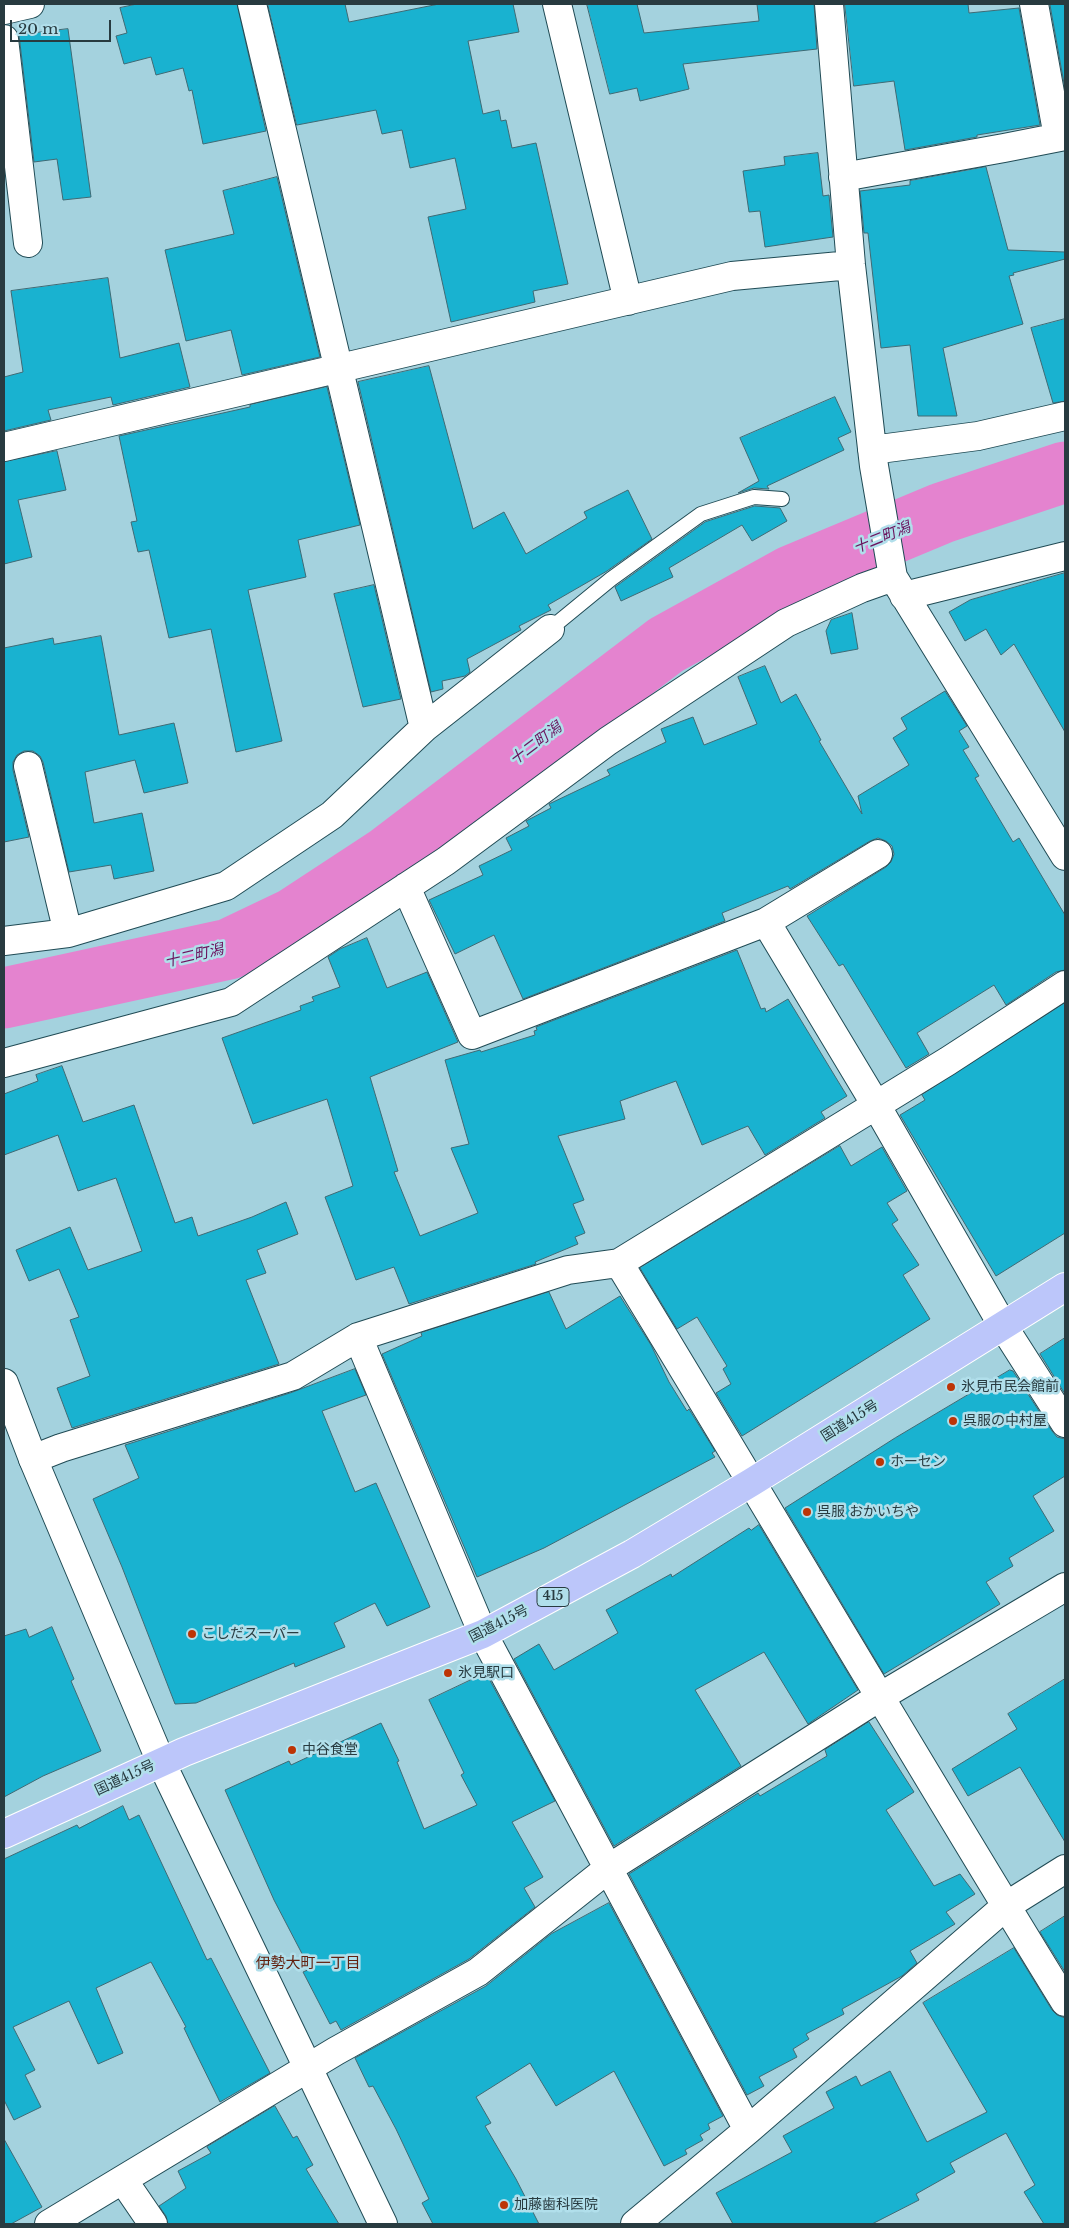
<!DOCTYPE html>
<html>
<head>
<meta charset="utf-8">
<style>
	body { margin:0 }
	#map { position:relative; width:1069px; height:2228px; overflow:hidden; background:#a4d2de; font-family:"Libre Baskerville",serif }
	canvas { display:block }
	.frame { position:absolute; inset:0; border:5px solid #283b40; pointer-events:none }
	.scale { position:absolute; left:10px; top:20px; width:101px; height:22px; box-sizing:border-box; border:2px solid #283b40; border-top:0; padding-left:6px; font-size:15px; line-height:18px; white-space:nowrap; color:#283b40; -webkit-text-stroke:4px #b1dfeb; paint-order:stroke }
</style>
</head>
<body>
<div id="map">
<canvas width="1069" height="2228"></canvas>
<div class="frame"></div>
<div class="scale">20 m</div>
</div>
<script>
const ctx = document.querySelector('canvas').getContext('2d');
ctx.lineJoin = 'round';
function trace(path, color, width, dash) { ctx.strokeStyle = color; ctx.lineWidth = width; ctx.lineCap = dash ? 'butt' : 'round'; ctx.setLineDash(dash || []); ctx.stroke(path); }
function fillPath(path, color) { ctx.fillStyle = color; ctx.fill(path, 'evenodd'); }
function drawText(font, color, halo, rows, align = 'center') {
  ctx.font = font + ' "Libre Baskerville","Noto Sans JP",serif'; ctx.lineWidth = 5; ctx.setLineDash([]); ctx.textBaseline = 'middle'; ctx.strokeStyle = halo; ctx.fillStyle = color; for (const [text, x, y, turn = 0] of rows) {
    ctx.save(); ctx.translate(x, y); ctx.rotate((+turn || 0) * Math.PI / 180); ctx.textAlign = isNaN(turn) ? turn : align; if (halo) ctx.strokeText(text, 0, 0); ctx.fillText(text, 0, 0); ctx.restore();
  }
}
trace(new Path2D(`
	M4 998 229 949 294 918 387 857 666 645 791 576 942 513 1065 472`), '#e483cf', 61);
const building = new Path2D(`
	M137 4H237L266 131 203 144 192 90 189 91 183 68 156 75 151 57 124 64 116 36 127 33 120 8Z
	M268 4H345L349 22 439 4H513L519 32 468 41 483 114 499 110 501 121 506 120 512 148 536 143 568 284 533 291 535 302 451 322 428 217 466 209 455 158 410 168 402 130 382 134 376 110 297 125Z
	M587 4H637L644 33 759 21 757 4H814L817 49 683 64 689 89 640 101 637 88 610 94Z
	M845 4H968L969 13 1019 8 1040 125 977 135V137L905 150 894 81 854 86Z
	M1065 4V89L1050 5Z
	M68 29 91 197 63 200 57 159 34 162 19 35Z
	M818 153 823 196 829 195 833 237 765 247 760 211 749 212 743 171 785 165 784 157Z
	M986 167 1008 250 1065 252V259L1013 273 1014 275 1009 276 1023 324 943 348 957 416H918L910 345 881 348 868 233H864L860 191 910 185V181Z
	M277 177 320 357 242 375 231 330 186 341 165 250 234 234 223 191Z
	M108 278 120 358 179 343 190 387 113 405 111 397 48 410 51 420 4 431V377L23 372 11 291Z
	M1065 319V401L1053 403 1031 328Z
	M429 366 473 529 504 512 526 554 587 518 584 512 628 490 652 539 607 571 548 605 551 610 519 626 521 630 467 659 470 672 465 676 442 681 443 689 431 692 358 382Z
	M327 387 360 525 298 540 306 577 248 590 282 741 236 752 211 629 169 638 149 550 138 552 131 522 137 521 119 436 250 407V405Z
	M835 397 851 432 838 438 844 450 767 486 769 489 754 488 738 493 759 481 740 438Z
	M57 451 66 490 18 500 32 557 4 564V462Z
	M755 506 780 508 787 521 752 541 742 525 669 568 673 577 621 601 615 587 705 522Z
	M1065 573V732L1014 644 1001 655 986 629 965 641 949 612 970 600Z
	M374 585 401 699 363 707 334 594Z
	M852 613 858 649 831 654 826 631 831 620Z
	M101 636 119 735 174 723 188 783 144 793 135 760 85 772 94 823 142 813 154 871 114 879 111 865 69 872 43 762 40 756 33 751H24L17 755 13 762V770L29 837 4 842V648L53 638 54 644Z
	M765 666 781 703 796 694 821 740 819 741 862 814 858 796 909 765 893 738 907 729 901 718 945 691 967 726 959 731 969 747 963 750 979 776 975 778 1013 842 1019 838 1065 915V970L1056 972 1006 1005 994 985 917 1033 929 1054 906 1068 843 964 839 966 807 916 886 867 891 862 894 854 892 846 886 841 878 838 870 841 790 889 788 886 722 913 725 921 523 999 494 935 455 954 429 900 483 875 479 866 512 850 506 838 529 826 526 821 551 808 549 804 610 775 607 770 666 742 661 729 693 717 704 745 757 724 738 677Z
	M367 938 387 988 427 972 458 1042 370 1077 398 1171 394 1172 420 1236 478 1213 451 1148 469 1144 445 1060 480 1050 481 1052 535 1035 534 1031 537 1030 536 1027 737 950 761 1009 765 1008 766 1012 788 999 847 1096 821 1112 825 1118 765 1155 748 1126 702 1145 676 1081 620 1101 625 1119 558 1136 584 1200 573 1204 585 1233 575 1237 578 1244 535 1262 536 1264 409 1304 394 1267 356 1280 325 1197 353 1186 327 1099 253 1124 222 1038 301 1010 300 1006 314 1001 312 997 340 987 328 957 340 949Z
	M1065 1003V1233L996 1276 900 1115 925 1100 922 1095Z
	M62 1066 83 1122 134 1105 175 1223 192 1217 198 1236 252 1217 286 1202 298 1234 257 1250 266 1273 246 1280 279 1364 72 1428 57 1388 90 1376 70 1320 79 1317 59 1269 29 1281 16 1250 70 1227 88 1270 142 1251 116 1178 78 1191 58 1135 4 1155V1094L38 1081 36 1075Z
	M840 1146 851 1166 882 1147 907 1191 887 1203 898 1220 892 1224 919 1265 903 1275 930 1319 742 1436 716 1393 731 1384 723 1369 727 1366 697 1317 677 1329 640 1268Z
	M549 1292 566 1329 620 1296 651 1345 669 1382 687 1411 689 1409 715 1451 712 1453 715 1457 544 1548 477 1577 382 1354 422 1336 421 1333Z
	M1065 1338V1394L1040 1354Z
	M355 1369 366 1395 322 1411 355 1492 376 1483 430 1607 387 1626 375 1603 334 1623 345 1647 295 1667 294 1663 196 1703 175 1704 122 1567 93 1499 139 1478 125 1445 290 1393Z
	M1010 1370 1013 1371 1052 1431 1057 1437 1065 1439V1476L1033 1496 1054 1531 1009 1558 1013 1566 986 1582 1000 1604 884 1674 785 1508 895 1438Z
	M759 1525 858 1690 808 1724 764 1652 695 1690 741 1766 614 1846 514 1659 539 1644 554 1670 618 1633 606 1610 671 1574 672 1577 749 1528 751 1530Z
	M52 1627 74 1679 71 1681 101 1751 43 1776 4 1797V1636L26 1629 29 1637Z
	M486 1673 555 1801 512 1822 543 1877 524 1888 535 1907 469 1959 341 2030 336 2021 330 2024 303 1972 310 1969 274 1900 225 1790 289 1761 291 1765 381 1723 399 1761 397 1762 424 1829 477 1805 461 1775 464 1773 429 1700Z
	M1065 1679V1842L1020 1767 968 1796 952 1769 1017 1729 1008 1714Z
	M869 1722 914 1792 886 1810 934 1886 960 1874 975 1894 946 1912 955 1924 910 1951 917 1963 902 1976 842 2009 844 2014 806 2034 809 2039 793 2049 797 2057 759 2077 764 2086 747 2095 629 1874 758 1793 760 1796 827 1756 825 1750Z
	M123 1806 129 1820 139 1815 207 1960 211 1958 270 2073 220 2102 193 2047 184 2028 186 2027 151 1962 96 1988 123 2053 98 2064 69 2001 13 2027 35 2070 25 2075 41 2107 14 2120 4 2100V1859L77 1825 79 1828Z
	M609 1903 723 2116 708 2124 710 2129 700 2135 703 2140 685 2150 687 2154 664 2166 614 2071 556 2106 530 2063 476 2097 491 2123 485 2126 516 2179 539 2224H433L422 2203 429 2199 396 2129 373 2086 369 2087 355 2058 486 1986 551 1934Z
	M1065 1916V1972L1040 1932Z
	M1014 1948 1052 2010 1057 2015 1065 2018V2224H1044L1024 2192 1035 2185 1006 2133 950 2163 955 2172 916 2194 919 2200 872 2224H733L716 2193 792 2152 783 2136 834 2108 826 2092 856 2076 861 2086 890 2071 927 2142 987 2112 923 2003Z
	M275 2106 293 2138 297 2136 313 2165 306 2169 339 2224H168L166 2216 159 2206 186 2188 178 2171 211 2153 207 2147Z
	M4 2139 42 2207 11 2224H4Z`);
fillPath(building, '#19b2d0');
trace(building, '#3f6a74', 1);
const service = new Path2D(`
	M550 629 611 579 701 514 754 497 782 499`);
const minor = new Path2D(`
	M252 4 424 728
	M557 4 628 301
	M829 4 851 265 874 466 893 577 1065 856
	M1034 4 1058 137
	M4 10 30 4
	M4 39 28 243
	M843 177 1004 148 1065 136
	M4 447 732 276 851 265
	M872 450 978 436 1065 416
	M904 596 1065 556
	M28 766 68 933
	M406 887 472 1035 766 922 876 1105 1003 1326 1065 1423
	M766 922 878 854
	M4 941 68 933 226 886 332 815 424 728 550 629
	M4 1063 231 1002 446 861 608 741 786 623 862 588 893 577
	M619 1263C769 1509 914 1757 1065 2002
	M358 1337 483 1634 748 2130
	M33 1459 61 1448 293 1376 358 1337 568 1270 619 1263 948 1061 1065 985
	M123 2180 153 2224
	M49 2224 336 2051 478 1972 609 1868 878 1698 1065 1587
	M635 2224 748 2130 1006 1906 1065 1869`);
const tertiary = new Path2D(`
	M4 1383 33 1459 161 1762 383 2224`);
const trunk = new Path2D(`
	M4 1834 184 1752 483 1634 632 1554 752 1482 1065 1287`);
trace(service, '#204b55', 16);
trace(minor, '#204b55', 30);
trace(tertiary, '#204b55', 30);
trace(trunk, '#fff', 30);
trace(service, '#fff', 14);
trace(minor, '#fff', 28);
trace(tertiary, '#fff', 28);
trace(trunk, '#bcc6fa', 28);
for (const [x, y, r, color] of [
	[951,1387,5,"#bd3406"],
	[953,1421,5,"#bd3406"],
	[880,1462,5,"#bd3406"],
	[807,1512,5,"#bd3406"],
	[192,1634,5,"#bd3406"],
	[448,1673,5,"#bd3406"],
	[292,1750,5,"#bd3406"],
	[504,2205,5,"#bd3406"]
]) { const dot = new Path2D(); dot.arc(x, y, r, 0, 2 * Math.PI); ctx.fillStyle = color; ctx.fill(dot); trace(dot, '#b1dfeb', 2); }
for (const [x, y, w] of [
	[553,1597,32]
]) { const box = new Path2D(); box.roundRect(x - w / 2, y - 9.5, w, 19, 4); ctx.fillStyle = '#b1dfeb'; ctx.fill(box); trace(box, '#283b40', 1); }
drawText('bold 12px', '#283b40', null, [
	["415",553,1597]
]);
drawText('14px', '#283b40', '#b1dfeb', [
	["氷見市民会館前",961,1387],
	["呉服の中村屋",963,1421],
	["ホーセン",890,1462],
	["呉服 おかいちや",817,1512],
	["こしだスーパー",202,1634],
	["氷見駅口",458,1673],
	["中谷食堂",302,1750],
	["加藤歯科医院",514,2205]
], 'left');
drawText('14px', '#283b40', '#b1dfeb', [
	["国道415号",850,1421,-32],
	["国道415号",499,1624,-27],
	["国道415号",125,1778,-25]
]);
drawText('italic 15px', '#6b135d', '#b1dfeb', [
	["十二町潟",882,538,-22],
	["十二町潟",536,744,-37],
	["十二町潟",194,956,-13]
]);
drawText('15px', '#62200e', '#b1dfeb', [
	["伊勢大町一丁目",308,1964]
]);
</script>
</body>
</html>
